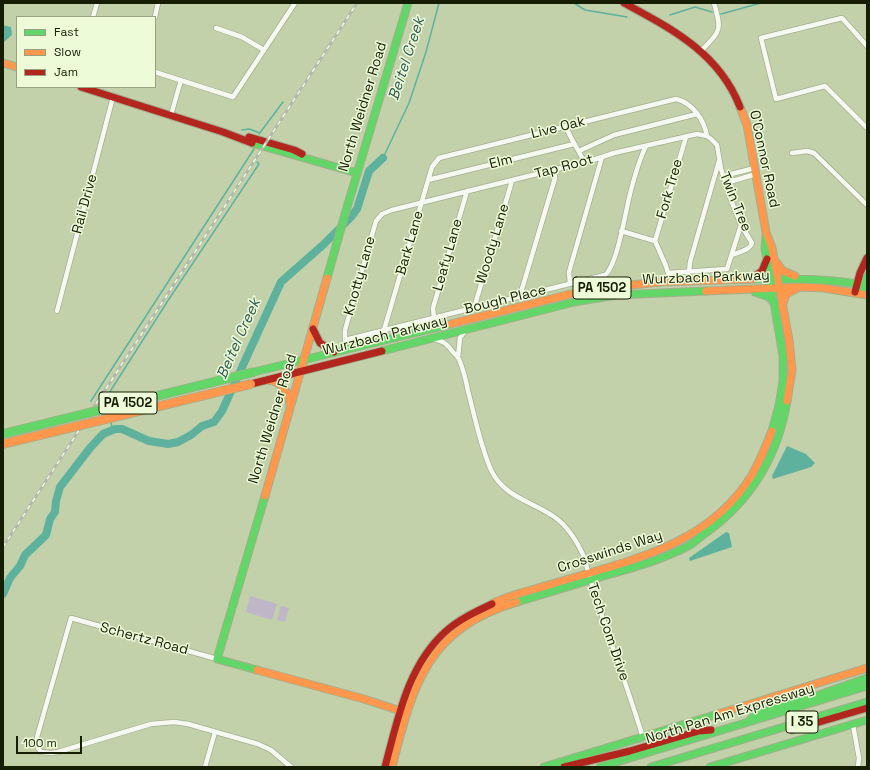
<!DOCTYPE html>
<html>
<head>
<meta charset="utf-8">
<style>
	body { margin:0 }
	#map { position:relative; width:870px; height:770px; overflow:hidden; background:#c3d1aa; font-family:"Space Grotesk",sans-serif }
	canvas { display:block }
	.frame { position:absolute; inset:0; border:4px solid #151d03; pointer-events:none }
	.legend { position:absolute; left:16px; top:16px; width:140px; height:72px; box-sizing:border-box; background:#eefbd9; border:1px solid #97a283; margin:0; padding:5px 7px; list-style:none; font-size:12px; color:#151d03 }
	.legend li { display:flex; align-items:center; gap:8px; height:20px }
	.legend b { width:20px; border:1px solid #97a283 }
	.scale { position:absolute; left:16px; top:736px; width:66px; height:18px; box-sizing:border-box; border:2px solid #151d03; border-top:0; padding-left:5px; font-size:12px; line-height:14px; white-space:nowrap; color:#151d03; -webkit-text-stroke:3px #eefbd9; paint-order:stroke }
</style>
</head>
<body>
<div id="map">
<canvas width="870" height="770"></canvas>
<div class="frame"></div>
<ul class="legend">
<li><b style="height:5px;background:#63d668"></b>Fast</li>
<li><b style="height:5px;background:#ff974d"></b>Slow</li>
<li><b style="height:5px;background:#b3261e"></b>Jam</li>
</ul>
<div class="scale">100 m</div>
</div>
<script>
const ctx = document.querySelector('canvas').getContext('2d');
ctx.lineJoin = 'round';
function fillPath(path, color) { ctx.fillStyle = color; ctx.fill(path, 'evenodd'); }
function trace(path, color, width, dash) { ctx.strokeStyle = color; ctx.lineWidth = width; ctx.lineCap = dash ? 'butt' : 'round'; ctx.setLineDash(dash || []); ctx.stroke(path); }
function drawText(font, color, halo, rows, align = 'center') {
  ctx.font = font + ' "Space Grotesk",sans-serif'; ctx.lineWidth = 3; ctx.setLineDash([]); ctx.textBaseline = 'middle'; ctx.strokeStyle = halo; ctx.fillStyle = color; for (const [text, x, y, turn = 0] of rows) {
    ctx.save(); ctx.translate(x, y); ctx.rotate((+turn || 0) * Math.PI / 180); ctx.textAlign = isNaN(turn) ? turn : align; if (halo) ctx.strokeText(text, 0, 0); ctx.fillText(text, 0, 0); ctx.restore();
  }
}
fillPath(new Path2D(`
	M250 596 277 604 272 620 246 612Z
	M281 606 289 608 285 622 277 620Z`), '#bfb6c8');
fillPath(new Path2D(`
	M3 25 11 27 12 35 3 43Z
	M787 446 806 454 815 463 811 467 773 479 772 476Z
	M726 532 729 533 732 547 690 561 689 558Z`), '#5eb29d');
trace(new Path2D(`
	M574 3 585 10 627 17
	M721 14 761 3
	M670 15 695 7 712 12
	M242 130 249 129 260 133
	M259 134 283 102
	M383 158 409 103 426 52 439 3
	M91 401 254 149
	M106 405 104 401 169 299 259 164 257 162
	M110 420 113 430`), '#5eb29d', 1.5);
trace(new Path2D(`
	M3 594 10 578 20 566 25 555 46 535 50 519 55 512 56 501 60 487 90 448 103 434 115 429H122L149 441 168 444 178 442 191 435 202 426 214 422 222 411 281 282 324 244 351 217 357 209 369 171 383 158`), '#5eb29d', 8);
const street = new Path2D(`
	M93 17 97 3
	M155 17 158 3
	M216 28 242 37 264 50
	M867 46 842 18 761 38 776 99 825 86 867 128
	M701 51C721 30 722 31 714 3
	M155 72 233 97 295 3
	M171 115 181 80
	M566 126C570 139 579 150 584 162
	M646 146C639 160 635 175 631 190 626 208 618 264 605 275L345 340V330L376 221 382 214 392 210 593 160 614 153 697 134 707 136 711 139 717 145 721 169 731 200 741 225 752 243C750 250 739 252 732 255
	M579 151 614 135 697 114
	M792 153 807 151 814 153 867 205
	M723 176 755 168
	M428 180 574 144
	M726 183 756 174
	M621 231 655 241
	M655 241 666 266 668 273 727 269 741 225
	M655 241 686 137
	M689 272 690 262 719 161
	M570 284 569 272 602 157
	M523 296 522 289 555 178V170
	M474 308 512 181
	M57 311 113 97
	M434 318 433 308 467 191
	M384 330 432 167 439 158 676 99C693 103 704 120 707 136
	M434 339C445 342 446 343 453 352 455 354 457 356 459 359 463 369 466 380 468 391 475 417 480 445 491 470 504 497 531 501 553 516 568 526 577 541 584 557 600 618 625 677 643 738
	M458 357 460 338 465 331
	M217 659 71 618 37 737 38 748 41 752 51 753 58 752 151 724 174 722 188 724 258 744 271 750 291 767
	M853 725 859 758 858 767
	M205 767 215 732`);
const fast = new Path2D(`
	M252 143 357 173
	M766 236 765 248 783 356V381L779 406 772 431
	M327 278 345 214 408 3
	M754 279C792 279 830 278 867 286
	M863 291 867 277
	M755 292 769 297 775 304
	M382 351 574 302 616 295 706 291
	M254 372 451 324
	M517 602C547 593 577 584 607 575 636 567 664 559 690 545 696 541 701 536 707 532 751 500 778 455 787 401
	M257 670 217 659 265 496
	M750 720 758 713 819 695 867 678
	M544 767 718 714
	M600 767 867 686
	M651 767 867 702
	M710 767 867 720`);
const slow = new Path2D(`
	M3 63 17 67
	M740 107 747 125 766 232 772 248 789 340 792 370 787 401
	M773 258 783 271 795 276
	M706 291 800 287 824 288 867 295
	M782 307 786 294 796 289
	M451 324 591 289 661 282 754 279
	M269 380C283 383 288 391 290 405
	M265 496 327 278
	M492 604C508 595 534 590 552 584 627 561 708 547 752 475 760 461 766 446 772 431
	M257 670 364 699 407 713
	M718 714 867 668
	M392 767C413 684 427 629 517 602`);
const jam = new Path2D(`
	M624 3C672 29 719 53 740 107
	M81 87 223 132 252 143
	M249 137 294 150 302 154
	M752 278 762 271 767 259
	M855 292 860 273 867 258
	M313 329 320 343 334 352
	M251 384 382 351
	M792 730 867 708
	M385 767C398 719 407 667 445 632 458 620 475 612 492 604
	M564 767 630 751 699 731 711 730`);
trace(street, '#a3ae8f', 6);
trace(fast, '#a3ae8f', 9);
trace(slow, '#a3ae8f', 9);
trace(jam, '#a3ae8f', 9);
trace(street, '#f6f8f2', 4.5);
trace(fast, '#63d668', 7);
trace(slow, '#ff974d', 7);
trace(jam, '#b3261e', 7);
const rail = new Path2D(`
	M3 547 357 3`);
trace(rail, '#b3b7ad', 3);
trace(rail, '#eefbd9', 1.5, [4.5]);
const fastBridge = new Path2D(`
	M3 434 254 372`);
const slowBridge = new Path2D(`
	M3 444 251 384`);
trace(fastBridge, '#a3ae8f', 10, []);
trace(slowBridge, '#a3ae8f', 10, []);
trace(fastBridge, '#63d668', 8);
trace(slowBridge, '#ff974d', 8);
for (const [x, y, w] of [
	[602,288,58],
	[128,403,58],
	[802,722,32]
]) { const box = new Path2D(); box.roundRect(x - w / 2, y - 11, w, 22, 3); ctx.fillStyle = '#eefbd9'; ctx.fill(box); trace(box, '#151d03', 1); }
drawText('bold 13px', '#151d03', null, [
	["PA 1502",602,288],
	["PA 1502",128,403],
	["I 35",802,722]
]);
drawText('14px', '#151d03', '#eefbd9', [
	["North Weidner Road",363,107,-73],
	["Live Oak",558,128,-14],
	["O'Connor Road",764,159,78],
	["Elm",501,162,-14],
	["Tap Root",564,167,-15],
	["Fork Tree",670,189,-74],
	["Twin Tree",735,202,68],
	["Rail Drive",85,204,-75],
	["Bark Lane",410,243,-74],
	["Woody Lane",493,244,-73],
	["Leafy Lane",448,255,-74],
	["Knotty Lane",360,276,-74],
	["Wurzbach Parkway",706,278,-2],
	["Bough Place",505,300,-14],
	["Wurzbach Parkway",385,336,-14],
	["North Weidner Road",273,419,-73],
	["Crosswinds Way",610,552,-18],
	["Tech Com Drive",608,632,71],
	["Schertz Road",144,639,15],
	["North Pan Am Expressway",730,714,-17]
]);
drawText('italic 15px', '#2b5953', '#eefbd9', [
	["Beitel Creek",407,59,-72],
	["Beitel Creek",239,339,-66]
]);
</script>
</body>
</html>
